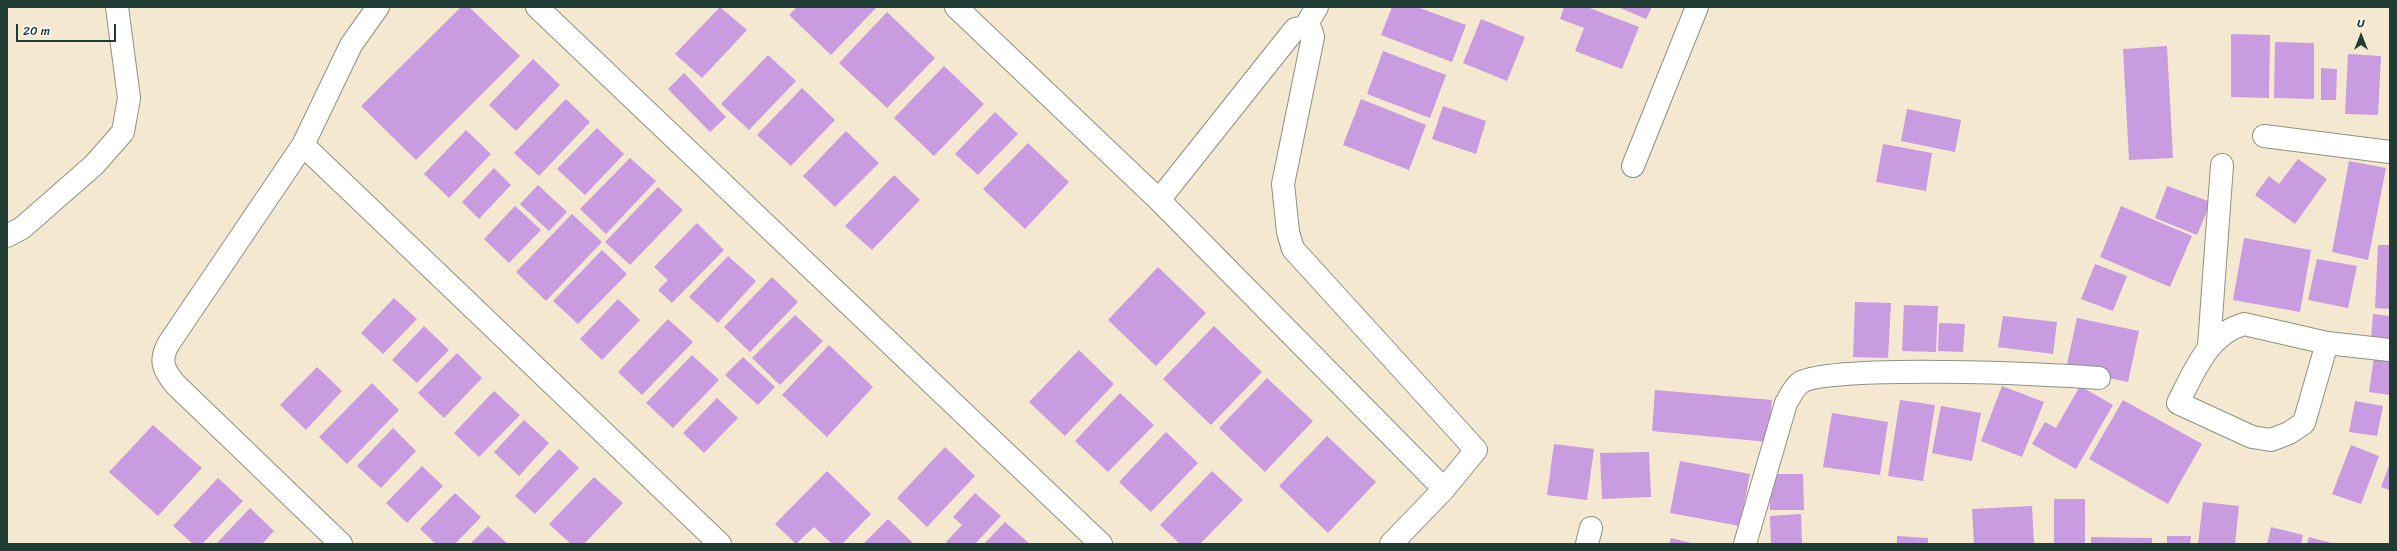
<!DOCTYPE html>
<html>
<head>
<meta charset="utf-8">
<style>
	body { margin:0 }
	#map { position:relative; width:2397px; height:551px; overflow:hidden; background:#f5e8d1; font-family:Sriracha,sans-serif }
	canvas { display:block }
	.frame { position:absolute; inset:0; border:8px solid #1f3d34; pointer-events:none }
	.north { position:absolute; left:2341px; top:16px; width:40px; height:40px; -webkit-text-stroke:3px #fdfcf7; paint-order:stroke; rotate:0deg; font-size:11px; font-weight:700; line-height:16px; text-align:center; color:#1f3d34 }
	.north::after { content:''; display:block; margin:auto; width:14px; height:18px; background:#1f3d34; clip-path:polygon(50% 0,100% 100%,50% 72%,0 100%) }
	.scale { position:absolute; left:16px; top:24px; width:100px; height:18px; box-sizing:border-box; border:2px solid #1f3d34; border-top:0; padding-left:5px; font-size:12px; line-height:14px; white-space:nowrap; color:#1f3d34; -webkit-text-stroke:3px #fdfcf7; paint-order:stroke }
</style>
</head>
<body>
<div id="map">
<canvas width="2397" height="551"></canvas>
<div class="frame"></div>
<div class="north">U</div>
<div class="scale">20 m</div>
</div>
<script>
const ctx = document.querySelector('canvas').getContext('2d');
ctx.lineJoin = 'round';
function fillPath(path, color) { ctx.fillStyle = color; ctx.fill(path, 'evenodd'); }
function trace(path, color, width, dash) { ctx.strokeStyle = color; ctx.lineWidth = width; ctx.lineCap = dash ? 'butt' : 'round'; ctx.setLineDash(dash || []); ctx.stroke(path); }
fillPath(new Path2D(`
	M461 7H469L520 56 416 160 361 106Z
	M720 7 747 30 702 78 675 54Z
	M797 7H877L831 55 789 15Z
	M1392 7H1417L1466 25 1452 62 1381 35Z
	M1564 7H1587L1639 27 1622 69 1575 51 1584 28 1560 19Z
	M1618 7H1652L1646 19Z
	M887 12 935 58 887 108 839 63Z
	M1481 19 1525 37 1507 81 1463 63Z
	M2231 34 2270 35 2269 98 2231 97Z
	M2275 42 2314 43V99L2274 98Z
	M2167 46 2173 158 2129 160 2123 49Z
	M1383 51 1446 75 1430 118 1367 94Z
	M2348 54 2381 56 2378 115 2345 114Z
	M768 55 796 81 749 130 721 104Z
	M533 59 560 85 516 131 489 105Z
	M944 66 984 104 934 156 894 118Z
	M2321 68 2337 69 2336 100H2321Z
	M684 73 726 117 710 132 668 89Z
	M802 88 835 120 791 166 757 135Z
	M566 99 590 122 539 176 514 153Z
	M1361 99 1426 125 1409 170 1343 145Z
	M1443 106 1486 121 1476 154 1432 139Z
	M1907 109 1961 120 1955 152 1901 141Z
	M995 112 1018 134 978 175 955 154Z
	M597 128 624 154 585 195 557 169Z
	M466 130 491 154 449 198 424 174Z
	M846 131 879 163 835 207 803 176Z
	M1028 143 1069 182 1025 229 983 189Z
	M1883 144 1932 153 1926 191 1876 182Z
	M630 158 656 181 606 234 580 209Z
	M2298 159 2327 179 2295 224 2255 195 2269 176 2279 184Z
	M2349 161 2386 168 2368 260 2332 252Z
	M494 168 511 185 479 219 462 202Z
	M894 175 920 200 872 250 845 226Z
	M538 185 567 212 549 231 520 204Z
	M2167 186 2211 202 2197 235 2155 218Z
	M658 187 683 210 630 265 605 242Z
	M515 206 541 230 509 263 484 239Z
	M2121 206 2192 236 2170 287 2100 257Z
	M572 214 602 242 546 301 516 272Z
	M697 223 724 250 672 303 658 290 668 280 654 267Z
	M2244 238 2311 250 2300 312 2233 300Z
	M2378 245H2390V309L2375 308Z
	M602 250 627 274 578 324 553 301Z
	M728 256 756 281 718 323 689 297Z
	M2317 259 2357 266 2348 308 2308 300Z
	M2095 264 2127 276 2113 311 2081 299Z
	M1158 267 1206 313 1156 366 1108 320Z
	M772 277 798 302 750 352 724 327Z
	M394 298 417 319 383 354 361 333Z
	M618 299 640 320 602 360 580 339Z
	M1855 302 1891 303 1888 358 1853 357Z
	M1904 305 1938 306 1936 352 1902 351Z
	M2373 314 2390 316V342L2371 340Z
	M795 315 823 341 780 385 752 358Z
	M2003 316 2057 322 2053 354 1998 347Z
	M2077 318 2139 331 2128 382 2066 369Z
	M668 319 693 342 642 395 618 372Z
	M1939 323 1965 324 1963 352 1938 351Z
	M424 326 449 350 417 383 392 360Z
	M1214 326 1262 372 1211 425 1163 379Z
	M829 345 873 387 827 437 782 395Z
	M1079 350 1114 384 1065 436 1029 402Z
	M457 353 482 378 444 418 418 393Z
	M692 355 719 380 673 428 646 403Z
	M743 357 775 387 758 405 725 375Z
	M2374 357 2390 359V395L2369 392Z
	M317 367 342 391 306 430 280 405Z
	M1267 378 1313 421 1265 472 1219 428Z
	M372 383 399 410 347 464 319 437Z
	M2002 386 2044 402 2022 457 1981 441Z
	M2080 386 2113 405 2076 469 2032 444 2045 422 2056 428Z
	M1655 390 1772 400 1768 442 1652 431Z
	M494 391 520 415 479 457 454 433Z
	M1120 393 1154 425 1108 472 1075 441Z
	M717 398 738 418 704 453 683 433Z
	M1900 400 1935 405 1923 481 1888 476Z
	M2123 400 2202 444 2168 504 2089 459Z
	M2355 401 2383 406 2377 436 2349 432Z
	M1941 406 1981 413 1972 461 1932 453Z
	M1832 413 1888 422 1880 475 1823 467Z
	M524 420 549 443 519 476 494 452Z
	M153 425 202 468 158 516 109 472Z
	M393 428 416 451 381 488 357 466Z
	M1166 432 1198 463 1151 512 1119 482Z
	M1327 436 1376 482 1328 533 1279 486Z
	M1554 444 1594 449 1587 500 1547 495Z
	M2351 445 2379 456 2361 504 2332 494Z
	M945 447 975 476 927 527 897 498Z
	M559 449 579 468 535 514 515 496Z
	M1649 452 1651 497 1602 499 1600 453Z
	M1680 461 1750 474 1740 526 1670 513Z
	M2390 463V490L2381 487Z
	M422 466 443 486 407 523 386 503Z
	M827 471 871 514 842 544H832L814 527 796 544 775 524Z
	M1212 471 1243 500 1200 544H1180L1160 525Z
	M1769 474H1803L1804 510H1770Z
	M594 477 623 503 584 544H571L549 524Z
	M218 478 243 501 202 544H193L173 526Z
	M455 493 481 517 455 544H436L420 529Z
	M975 493 1001 516 975 544H948L946 542 962 525 953 517Z
	M2054 499H2085V544H2054Z
	M2203 502 2239 506 2235 544H2198Z
	M2032 506 2034 544H1974L1972 509Z
	M250 508 274 531 262 544H216Z
	M1801 514 1802 544H1771L1770 516Z
	M888 519 914 544H863Z
	M1005 522 1030 544H984Z
	M488 526 508 544H470Z
	M2271 527 2303 535 2301 544H2267Z
	M1897 536 1928 538V544H1897Z
	M2167 536H2191L2190 544H2167Z
	M2091 537 2152 538V544H2091Z
	M2309 537 2335 544H2307Z
	M1671 538 1691 543V544H1669Z`), '#c99be0');
const street = new Path2D(`
	M537 7 1101 544
	M956 7 1159 200 1444 489
	M1317 7 1305 27 1311 30 1313 37 1283 184 1288 232 1293 249 1476 450 1444 489 1391 544
	M2264 136 2390 152
	M303 145 720 544
	M1633 166 1697 7
	M1159 200 1295 29 1305 27
	M7 236 22 228 94 165 123 132 129 98 117 7
	M2327 343 2304 423 2289 433 2271 440 2252 437 2178 403C2194 372 2208 334 2244 324L2327 343 2390 350
	M2209 346 2222 165
	M341 544 176 385C163 370 159 360 169 343L303 145 351 45 378 7
	M1587 544 1591 528
	M1745 544 1786 403C1790 397 1794 387 1800 383 1826 364 2057 374 2099 378`);
trace(street, '#8a9282', 24);
trace(street, '#fff', 22);
</script>
</body>
</html>
